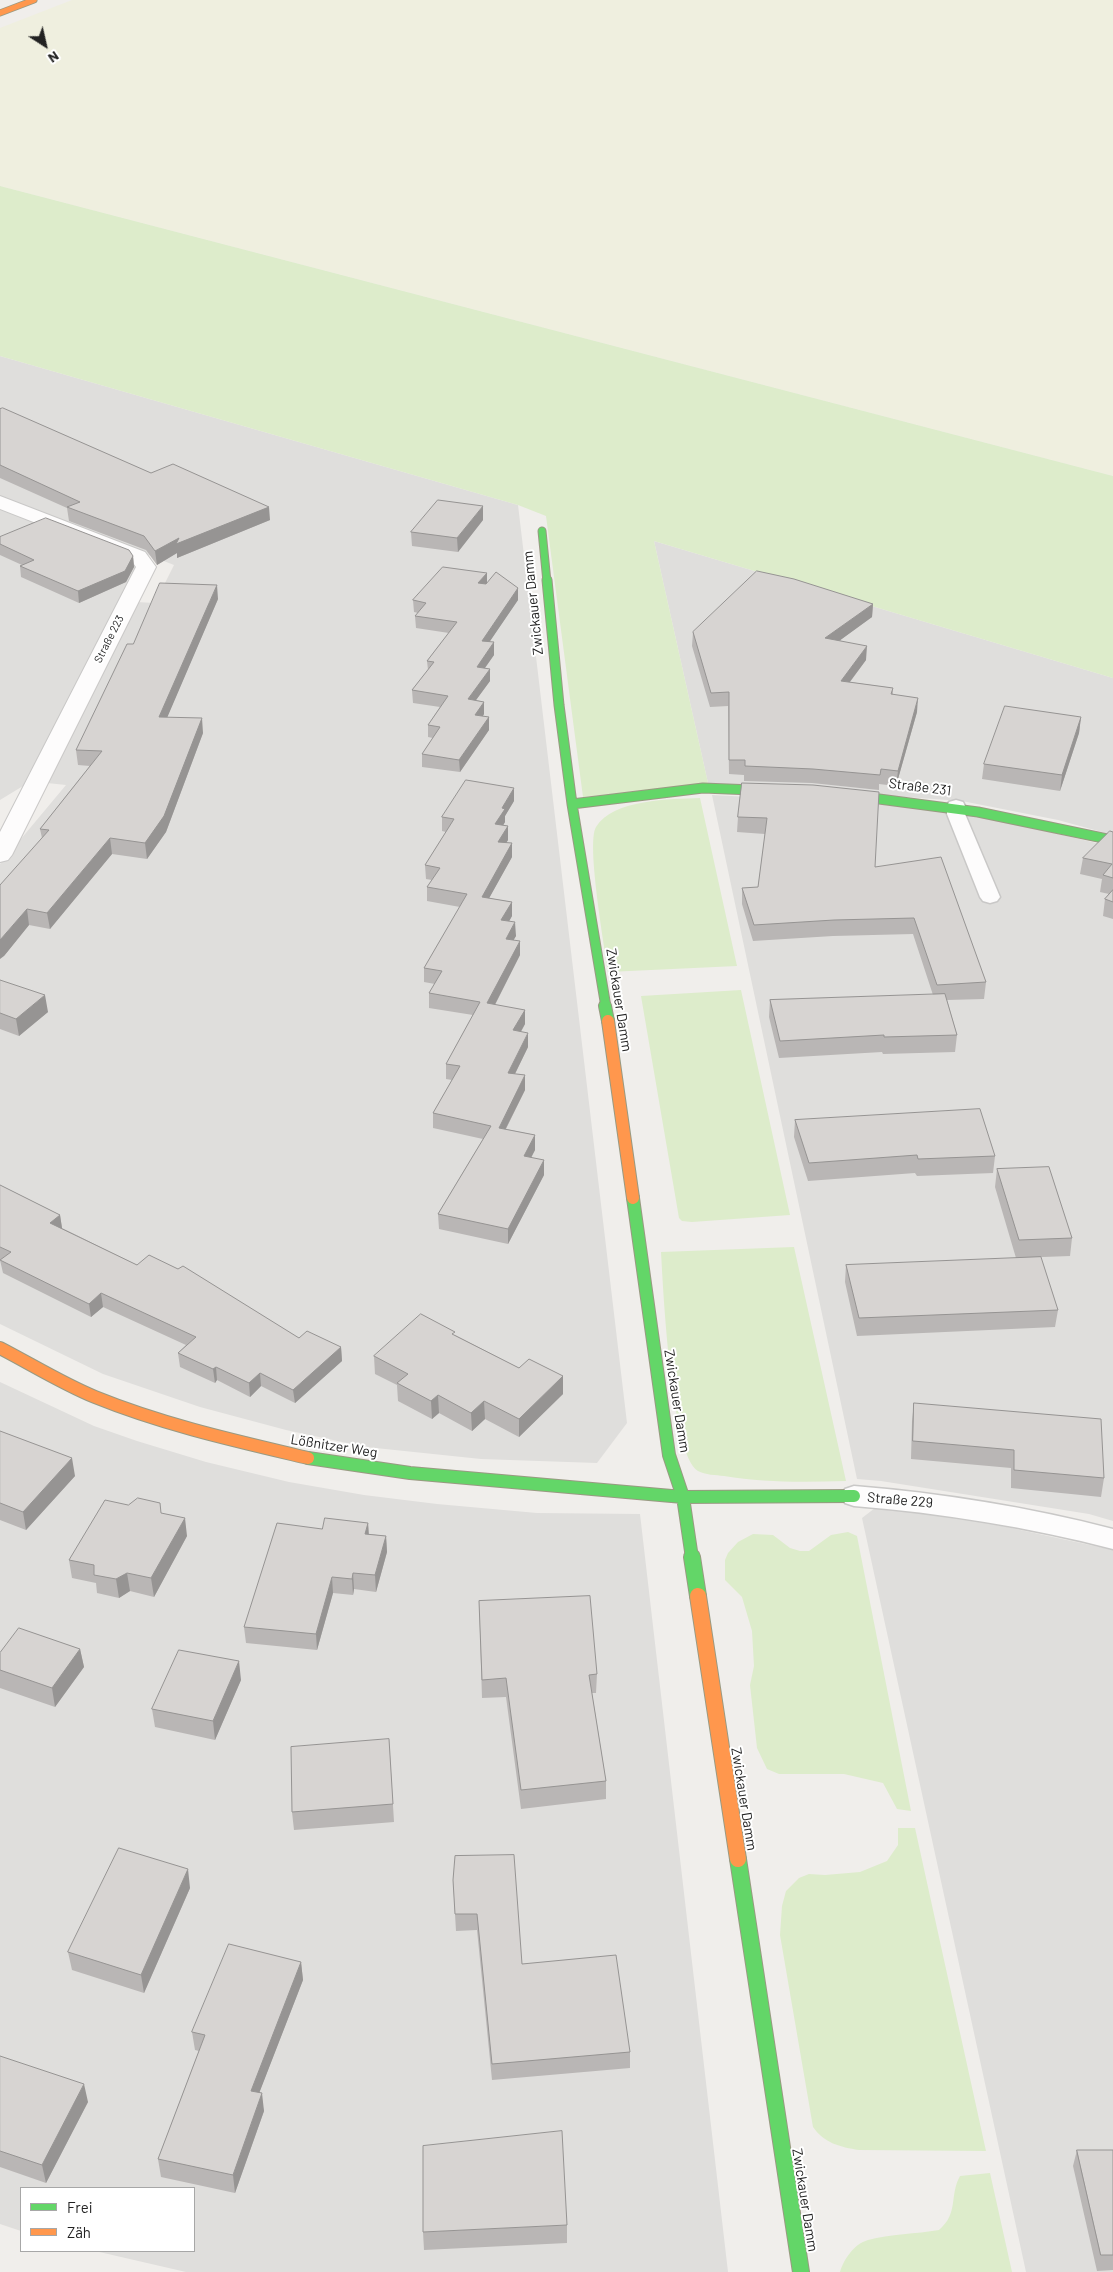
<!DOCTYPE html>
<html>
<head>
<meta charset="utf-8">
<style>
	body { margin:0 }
	#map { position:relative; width:1113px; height:2272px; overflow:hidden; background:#f0eeeb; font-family:Barlow,sans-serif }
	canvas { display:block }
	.legend { position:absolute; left:20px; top:2187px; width:175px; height:65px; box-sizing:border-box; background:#fff; border:1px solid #a7a7a7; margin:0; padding:6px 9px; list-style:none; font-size:15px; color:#222 }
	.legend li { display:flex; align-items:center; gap:10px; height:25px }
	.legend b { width:25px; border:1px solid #a7a7a7 }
	.north { position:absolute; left:20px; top:20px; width:50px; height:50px; -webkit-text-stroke:4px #fff; paint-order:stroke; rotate:145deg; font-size:14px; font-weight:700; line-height:20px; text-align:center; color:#222 }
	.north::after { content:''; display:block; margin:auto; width:18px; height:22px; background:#222; clip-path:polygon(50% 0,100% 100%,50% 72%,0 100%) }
</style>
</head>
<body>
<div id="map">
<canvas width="1113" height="2272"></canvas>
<ul class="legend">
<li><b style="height:6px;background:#63d668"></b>Frei</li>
<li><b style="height:6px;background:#ff974d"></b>Zäh</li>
</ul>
<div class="north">N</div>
</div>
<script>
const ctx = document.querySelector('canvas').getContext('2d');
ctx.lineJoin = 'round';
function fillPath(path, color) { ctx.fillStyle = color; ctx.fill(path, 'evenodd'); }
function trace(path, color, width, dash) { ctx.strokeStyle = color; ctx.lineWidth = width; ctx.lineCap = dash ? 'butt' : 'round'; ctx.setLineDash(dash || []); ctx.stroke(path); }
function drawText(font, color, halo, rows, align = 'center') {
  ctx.font = font + ' Barlow,sans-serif'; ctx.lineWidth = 4; ctx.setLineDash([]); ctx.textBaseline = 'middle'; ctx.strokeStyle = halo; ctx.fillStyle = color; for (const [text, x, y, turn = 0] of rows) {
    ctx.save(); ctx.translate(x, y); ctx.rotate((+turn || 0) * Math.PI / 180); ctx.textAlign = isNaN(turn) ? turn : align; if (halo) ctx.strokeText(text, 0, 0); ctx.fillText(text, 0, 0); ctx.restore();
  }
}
fillPath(new Path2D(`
	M0 356 518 505 627 1423 597 1463 481 1459 366 1447 286 1430 200 1407 103 1374 0 1324V864L66 785 47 783 136 602 155 603 174 565 0 497Z
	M0 508 129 559 136 568 23 786 0 800Z
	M654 541 1113 678V835L1058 820 962 801 708 783Z
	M712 795 864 803 974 814 1113 847V1521L1089 1514 881 1481 857 1479Z
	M0 1382 94 1426 137 1441 206 1462 289 1482 364 1495 437 1504 537 1513 640 1514 728 2272H186L95 2251H194V2188H21V2231L0 2224Z
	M900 1504 1113 1550V2272H1026L862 1518 875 1508Z`), '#dfdedc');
fillPath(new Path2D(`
	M72 0H1113V476L0 186V28Z`), '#efefdf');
fillPath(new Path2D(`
	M0 186 1113 476V678L654 541 708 783 583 797 546 516 518 505 0 356Z
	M700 798 737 966 608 972C605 949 586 843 596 827 613 799 671 799 700 798Z
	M741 990 790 1215 692 1222 682 1221 679 1218 641 996Z
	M794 1247 846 1481C805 1482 765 1483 724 1476 716 1475 705 1475 698 1471 671 1455 663 1287 661 1252Z
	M848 1532 857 1536 911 1811 897 1809 883 1783 844 1774H779L767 1769 757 1748 750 1685 754 1666 752 1631 742 1597 725 1580V1560L728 1553 738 1542 753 1534 773 1535 790 1548 800 1551H809L831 1535Z
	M898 1828H915L986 2151 859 2150C840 2147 824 2143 813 2127L780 1935 782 1906 786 1891 799 1878 809 1874 825 1875 860 1872 887 1861 898 1845Z
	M990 2173 1012 2272H840C844 2259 854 2244 868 2240 890 2234 916 2234 939 2230 959 2213 949 2196 960 2176Z`), '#ddeccb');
const lane = new Path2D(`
	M956 800 963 802 965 806V814L1000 897 997 901 990 903 983 901 980 897 947 814V806L949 802Z
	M854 1486C942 1493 1028 1507 1113 1529V1549C1028 1527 942 1513 854 1506L845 1503 841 1496 845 1489Z`);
const street = new Path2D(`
	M0 496 145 552 156 567 12 855 8 860 0 862V832L136 567 131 560 0 509Z`);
const fastFar3 = new Path2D(`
	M542 531 547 582`);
const fastFar2 = new Path2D(`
	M547 580 559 705 572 804 606 1007
	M841 794 978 812 1113 840
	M572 804 703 788 778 791`);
const fastFar1 = new Path2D(`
	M605 1006 608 1021
	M633 1198 669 1455 683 1497 692 1558
	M308 1458 410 1473 683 1497 854 1496`);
const fast = new Path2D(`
	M692 1557 698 1596
	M738 1859 801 2272`);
const slowFar2 = new Path2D(`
	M0 13 34 0`);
const slowFar1 = new Path2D(`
	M608 1021 633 1198
	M0 1348C31 1364 63 1384 95 1397 164 1425 236 1441 308 1458`);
const slow = new Path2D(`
	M698 1596 738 1859`);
trace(lane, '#c9c8c7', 3);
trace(street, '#c9c8c7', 2);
trace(fastFar3, '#999a82', 9);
trace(fastFar2, '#999a82', 11);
trace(fastFar1, '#999a82', 14);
trace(fast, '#999a82', 18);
trace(slowFar2, '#999a82', 7);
trace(slowFar1, '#999a82', 14);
trace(slow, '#999a82', 18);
fillPath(lane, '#fdfcfc');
fillPath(street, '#fdfcfc');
trace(fastFar3, '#63d668', 7);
trace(fastFar2, '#63d668', 9);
trace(fastFar1, '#63d668', 12);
trace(fast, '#63d668', 16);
trace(slowFar2, '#ff974d', 5.5);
trace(slowFar1, '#ff974d', 12);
trace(slow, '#ff974d', 16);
fillPath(new Path2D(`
	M0 409 151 473 270 520 177 558V553L157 565 146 550 69 521 67 508 0 478Z
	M483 520 458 552 412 546 411 532Z
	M0 537 133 556 134 567 126 582 79 603 21 577 20 566 22 565 0 555Z
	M487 573V583L518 588V600L489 642 494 655 485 668 490 669V681L476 700 484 702V714L483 716 489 717V730L460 772 422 767V754L433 738 428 737V725L440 707 413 703 412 690 428 670 427 661 449 633 416 628 415 616 418 613 414 612 413 600Z
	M218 599 167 717 203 733 166 832 147 859 112 854 50 929 29 925 4 956 42 838 40 829 90 766 78 765 76 750 133 644Z
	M873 604 872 617 840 640 866 660 850 682 893 688V695L917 712 896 786 879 784V790L812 783 744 781V775L729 774 728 706 710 707 692 646 693 632Z
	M1081 717 1079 733 1060 791 982 779 984 764Z
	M742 783 875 867 986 982 984 999 947 1000 957 1035 955 1052 883 1054 882 1052 779 1058 769 1017 770 1000 933 995 913 934 833 936 753 941 742 904V888L758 887 765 834 737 832 738 817Z
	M514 801 505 816V822L503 825 508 826V840L506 843H512V857L489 898 512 902V916L509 921 516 936 513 940 520 955 495 1005 525 1010V1024L521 1032 528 1047 515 1074 525 1075V1090L506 1129 535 1135V1150L531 1158 544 1160V1175L508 1244 439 1229 438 1214 483 1139 433 1128V1113L452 1080 446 1079V1064L473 1015 429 1008V993L435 984 424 982V968L460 907 427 901V887L432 880 426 879 425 865 446 832 442 831V817Z
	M1113 832V919L1103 916 1105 899 1109 894 1100 892 1102 879 1080 874 1083 858Z
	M0 980 48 1012 19 1036 0 1029Z
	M795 1120 995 1156 993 1173 917 1176 915 1173 808 1181 794 1137Z
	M997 1169 1072 1238 1070 1256 1016 1258 995 1187Z
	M0 1185 60 1215 62 1228 137 1265 299 1338 341 1347 342 1361 295 1403 261 1386 250 1397 217 1380 215 1383 180 1367 178 1353 186 1345 103 1307 91 1317 3 1273 0 1260H1L0 1259Z
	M846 1265 1058 1310 1055 1327 857 1336 845 1282Z
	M455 1335 519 1368 563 1376V1394L519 1437 485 1419 472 1431 439 1413 432 1419 398 1401 397 1385 375 1374 374 1356Z
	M914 1403 1104 1478 1101 1497 1011 1488V1468L911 1459 912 1421Z
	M0 1431 75 1476 26 1530 0 1520Z
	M161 1513 187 1536 154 1597 130 1591 119 1598 97 1593 96 1583 72 1578 69 1560Z
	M368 1523 369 1534 386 1536 387 1552 376 1592 354 1589 353 1595 333 1593 317 1650 246 1643 244 1627 322 1529Z
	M479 1601 597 1674 596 1693H592L606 1781V1799L521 1809 506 1697 482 1698Z
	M80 1649 84 1667 55 1707 0 1688V1653Z
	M241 1680 215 1740 155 1727 152 1709Z
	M389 1739 394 1822 294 1830 292 1812Z
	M453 1880 522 1964 630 2052V2068L492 2080 477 1930 456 1931Z
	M190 1888 144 1993 72 1970 68 1952Z
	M301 1962 303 1980 259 2093 264 2111 235 2193 161 2177 158 2159 199 2051 195 2050 192 2032Z
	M0 2056 88 2102 46 2183 0 2167Z
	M1077 2150H1113V2270L1097 2271 1073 2166Z
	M567 2225V2243L424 2250 423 2232Z`), '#b9b6b5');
fillPath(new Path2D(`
	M483 506V520L458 552 457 538Z
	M269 507 270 520 177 558V553L157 565 155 551 179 538Z
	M133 556 134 567 126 582 79 603 78 591Z
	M487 573V585L478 583Z
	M217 585 218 599 161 732 159 717Z
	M518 588V600L482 653V641Z
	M873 604 872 617 824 652 825 638Z
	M494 642V655L477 679V667Z
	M867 646 866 660 840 695 841 681Z
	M490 669V681L468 711V699Z
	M918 698 917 712 896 786 898 771Z
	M484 702V714L475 728V715Z
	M489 717V730L460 772 459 760Z
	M1081 717 1079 733 1060 791 1062 775Z
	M202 718 203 733 166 832 147 859 145 843Z
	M514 788V801L505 816V822L496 838 495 824 502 808Z
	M508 826V840L498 856V842Z
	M110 838 112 854 50 929 47 913Z
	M512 843V857L482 911V897Z
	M512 902V916L502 934 501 920Z
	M27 909 29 925 4 956 0 959V940Z
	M515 922 516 936 506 953V939Z
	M520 941V955L488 1018 487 1003Z
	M45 995 48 1012 19 1036 16 1019Z
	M525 1010V1024L513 1045V1030Z
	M528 1033V1047L508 1088V1073Z
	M525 1075V1090L499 1142V1128Z
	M535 1135V1150L524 1171V1156Z
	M544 1160V1175L508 1244V1229Z
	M60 1215 62 1228 52 1236 50 1223Z
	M101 1293 103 1307 91 1317 89 1304Z
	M341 1347 342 1361 295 1403 293 1390Z
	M216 1367 217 1380 215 1383 213 1369Z
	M260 1373 261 1386 250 1397 249 1383Z
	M563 1376V1394L519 1437V1419Z
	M438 1395 439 1413 432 1419 431 1401Z
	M484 1401 485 1419 472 1431 471 1413Z
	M72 1458 75 1476 26 1530 23 1512Z
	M185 1518 187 1536 154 1597 151 1578Z
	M368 1523 369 1540 365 1534Z
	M386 1536 387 1552 376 1592 375 1575Z
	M127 1573 130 1591 119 1598 116 1579Z
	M353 1573 354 1589 353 1595 352 1579Z
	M332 1577 333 1593 317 1650 316 1634Z
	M80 1649 84 1667 55 1707 52 1688Z
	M239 1661 241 1680 215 1740 213 1721Z
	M188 1869 190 1888 144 1993 141 1975Z
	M301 1962 303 1980 253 2109 251 2091Z
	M84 2084 88 2102 46 2183 42 2165Z
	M262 2093 264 2111 235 2193 233 2175Z`), '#969493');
const building = new Path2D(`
	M3 408 151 473 173 464 269 507 176 544 179 538 155 551 144 536 67 507 80 502 0 465V409Z
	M438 500 483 506 457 538 411 532Z
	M46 518 129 550 133 556 125 571 78 591 20 566 34 560 0 544V537Z
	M443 567 487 573 478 583 486 584 496 572 518 588 482 641 494 642 477 667 490 669 468 699 484 702 475 715 489 717 459 760 422 754 440 727 428 725 448 696 412 690 434 662 427 661 457 622 415 616 426 603 413 600Z
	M757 571 794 579 873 604 825 638 867 646 841 681 893 688 891 694 918 698 898 771 881 769 880 775 813 769 745 766V760H729V692L711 693 693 632Z
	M160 583 217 585 159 717 202 718 164 816 145 843 110 838 47 913 27 909 0 940V885L49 830 40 829 102 751 76 750 127 644H133Z
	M1005 706 1081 717 1062 775 984 764Z
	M466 780 514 788 502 808 505 809 495 824 508 826 498 842 512 843 482 897 512 902 501 920 515 922 506 939 520 941 487 1003 525 1010 513 1030 528 1033 508 1073 525 1075 499 1128 535 1135 524 1156 544 1160 508 1229 438 1214 491 1126 433 1113 460 1066 446 1064 480 1002 429 993 442 971 424 968 467 894 427 887 440 868 425 865 454 819 442 817Z
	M742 783 813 785 879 792 875 867 941 857 986 982 937 985 914 918 834 920 754 925 742 888 758 887 767 818 738 817Z
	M1110 831 1113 832V878L1103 875 1112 864 1083 858Z
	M1113 890V902L1105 899Z
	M0 980 45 995 16 1019 0 1013Z
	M945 994 957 1035 884 1037V1035L780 1041 770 1000Z
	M980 1109 995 1156 918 1159 917 1155 809 1163 795 1120Z
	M1049 1167 1072 1238 1019 1240 997 1169Z
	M0 1185 60 1215 50 1223 137 1265 149 1255 178 1269 183 1266 299 1338 307 1331 341 1347 293 1390 260 1373 249 1383 216 1367 213 1369 178 1353 196 1337 101 1293 89 1304 0 1260 11 1252 0 1247Z
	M1041 1257 1058 1310 859 1318 846 1265Z
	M421 1314 455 1332 452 1334 519 1368 529 1359 563 1376 519 1419 484 1401 471 1413 438 1395 431 1401 397 1383 408 1374 374 1356Z
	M914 1403 1101 1419 1104 1478 1014 1470V1450L913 1441Z
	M0 1431 72 1458 23 1512 0 1503Z
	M138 1498 160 1503 161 1513 185 1518 151 1578 127 1573 116 1579 94 1575V1565L69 1560 105 1500 128 1505Z
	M325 1518 368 1523 365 1534 386 1536 375 1575 353 1573 352 1579 332 1577 316 1634 244 1627 277 1523 322 1529Z
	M590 1596 597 1674 589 1675 606 1781 521 1790 506 1678 482 1680 479 1601Z
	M19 1628 80 1649 52 1688 0 1670V1653Z
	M179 1650 239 1661 213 1721 152 1709Z
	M389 1739 393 1804 292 1812 291 1747Z
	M119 1848 188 1869 141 1975 68 1952Z
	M514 1855 522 1964 616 1955 630 2052 492 2064 477 1914H455L453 1880 455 1856Z
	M229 1944 301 1962 251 2091 262 2093 233 2175 158 2159 205 2035 192 2032Z
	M0 2056 84 2084 42 2165 0 2151Z
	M562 2131 567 2225 423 2232V2146Z
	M1077 2150H1113V2255H1101Z`);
fillPath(building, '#d7d4d2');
trace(building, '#969493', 1);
drawText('11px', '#222', '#fff', [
	["Straße 223",109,639,-63]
]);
drawText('14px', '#222', '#fff', [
	["Zwickauer Damm",533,603,-96],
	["Straße 231",920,787,7],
	["Zwickauer Damm",619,1000,81],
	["Zwickauer Damm",677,1401,81],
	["Lößnitzer Weg",334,1446,9],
	["Straße 229",900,1500,5],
	["Zwickauer Damm",744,1799,81],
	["Zwickauer Damm",805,2200,81]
]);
</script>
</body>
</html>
